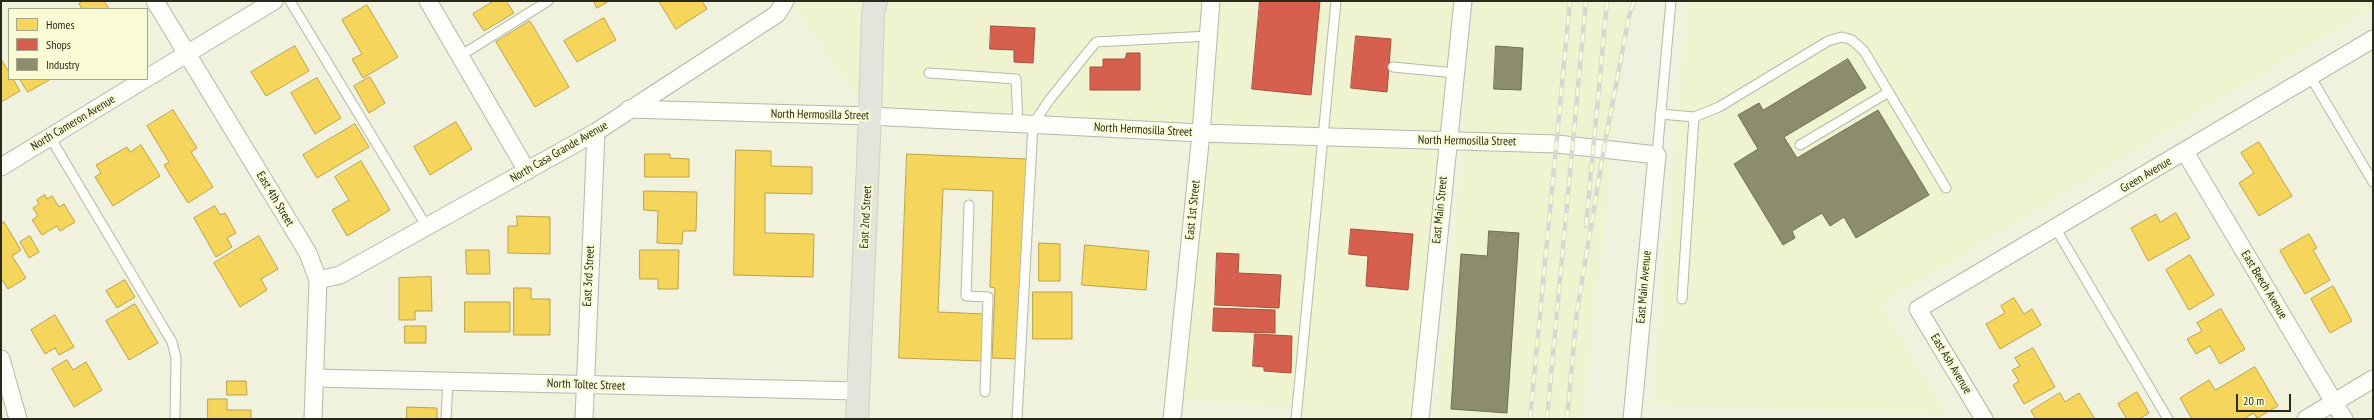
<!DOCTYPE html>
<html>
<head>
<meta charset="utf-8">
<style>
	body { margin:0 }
	#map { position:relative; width:2374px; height:420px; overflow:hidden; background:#f0f2dd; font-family:"PT Sans Narrow",sans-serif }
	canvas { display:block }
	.frame { position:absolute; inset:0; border:2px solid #2a2a1c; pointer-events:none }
	.legend { position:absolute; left:8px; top:8px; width:140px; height:72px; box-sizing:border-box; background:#f8fbd4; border:1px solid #a6a78a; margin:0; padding:5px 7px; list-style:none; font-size:12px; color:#2a2a1c }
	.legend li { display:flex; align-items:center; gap:8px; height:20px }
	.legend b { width:20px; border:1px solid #a6a78a }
	.scale { position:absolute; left:2236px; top:394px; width:55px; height:18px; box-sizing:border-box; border:2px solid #2a2a1c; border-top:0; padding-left:5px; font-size:12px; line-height:14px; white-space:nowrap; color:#2a2a1c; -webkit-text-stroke:3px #f8fbd4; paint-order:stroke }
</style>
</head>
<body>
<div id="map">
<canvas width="2374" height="420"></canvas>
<div class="frame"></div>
<ul class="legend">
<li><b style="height:11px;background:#f6d55c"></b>Homes</li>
<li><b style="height:11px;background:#d6604d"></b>Shops</li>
<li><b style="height:11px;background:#8c8c6e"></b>Industry</li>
</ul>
<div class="scale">20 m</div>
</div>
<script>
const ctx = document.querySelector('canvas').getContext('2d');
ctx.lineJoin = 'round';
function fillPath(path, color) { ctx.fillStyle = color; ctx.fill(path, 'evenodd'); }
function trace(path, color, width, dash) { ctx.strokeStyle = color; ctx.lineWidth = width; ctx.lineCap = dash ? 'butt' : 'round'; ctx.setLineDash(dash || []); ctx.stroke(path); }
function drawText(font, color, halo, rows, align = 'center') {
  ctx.font = font + ' "PT Sans Narrow",sans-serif'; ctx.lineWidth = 4; ctx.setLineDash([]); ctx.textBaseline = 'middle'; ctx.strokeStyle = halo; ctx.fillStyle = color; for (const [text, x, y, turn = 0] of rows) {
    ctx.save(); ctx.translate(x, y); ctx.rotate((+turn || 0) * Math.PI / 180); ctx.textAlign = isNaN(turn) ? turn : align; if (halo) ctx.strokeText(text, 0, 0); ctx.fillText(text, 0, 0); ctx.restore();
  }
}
fillPath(new Path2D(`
	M791 1H1463L1420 419H1296V408L1174 399 1201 133 870 116Z
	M1474 1H1629L1582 419H1436L1460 180 1467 72Z
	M1688 1H2373V7L1881 304 1947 414 1652 405Z`), '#f0f3d0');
const homes = new Path2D(`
	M83 1H104L109 9H82L79 4Z
	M494 1H506L514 13 484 31 473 14Z
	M594 1H609L597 8Z
	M659 1H702L707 9 676 29Z
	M367 5 398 57 363 78 352 59 362 54 342 20Z
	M604 18 616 40 577 62 564 41Z
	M530 21 569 87 535 107 496 42Z
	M295 46 309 71 266 96 251 72Z
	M1 59 9 72V79H13L20 91 1 102Z
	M370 77 385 103 369 113 354 86Z
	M317 78 341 118 315 134 291 93Z
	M20 79H49V80L28 92Z
	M173 110 197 148 191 152 213 187 188 203 164 165 169 162 147 126Z
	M456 122 472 149 430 175 414 147Z
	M355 124 369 147 317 178 303 155Z
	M2259 142 2292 196 2259 216 2239 183 2254 173 2241 153Z
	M141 145 160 176 113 206 95 177 101 173 96 165 127 147 130 152Z
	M736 150 771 151V166L812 167V194L765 193V233L814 234 813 277 734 275Z
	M645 154H670V158L689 159V177H645Z
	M907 154 1027 159 1019 359 992 358 995 288 990 287 993 191 943 189 938 312 984 314 982 361 899 358Z
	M361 161 390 210 347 236 332 210 349 200 335 177Z
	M644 191 697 192 696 231H683L682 244 657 243 658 211 644 210Z
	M45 195 47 199 52 196 59 207 64 204 75 222 60 231 57 226 42 235 32 220 38 216 33 208 39 204 37 200Z
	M215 206 220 215 225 213 236 233 227 238 232 247 216 257 194 218Z
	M2176 213 2190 238 2148 261 2131 228 2156 214 2160 222Z
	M517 216 550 217V254L508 253V226H517Z
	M4 222 21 250 12 256 26 278 8 289 1 278V224Z
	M2309 234 2317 248 2313 250 2330 280 2305 294 2280 251Z
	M30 236 39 252 29 258 20 242Z
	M259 236 278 269 261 279 267 290 240 307 214 263Z
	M1039 243 1060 244V281H1039Z
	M1085 245 1149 251 1146 290 1082 285Z
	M466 250H489L490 274H467Z
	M640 250H679L678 289H658V279H640Z
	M2190 255 2214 295 2189 310 2166 270Z
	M431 277 432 311H415V320H399V278Z
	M125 280 135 297 117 308 106 291Z
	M2333 286 2352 321 2330 333 2311 299Z
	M514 288H531V299H550V335H514Z
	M1033 292H1072V339H1033Z
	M2014 298 2024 314 2032 309 2041 325 2000 349 1986 324 2005 313 2001 306Z
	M465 302H510V332H465Z
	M135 304 158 343 129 360 106 321Z
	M2221 309 2245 349 2220 364 2210 346 2196 354 2187 339 2202 331 2197 323Z
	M55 315 74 347 59 355 55 348 45 354 31 330Z
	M405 326H426V343H405Z
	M2033 348 2055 387 2024 404 2013 385 2019 381 2012 370 2020 366 2015 358Z
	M67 360 73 370 86 362 102 390 74 407 52 369Z
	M2255 367 2278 406 2257 418 2254 413 2243 419H2192L2180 398 2209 380 2215 390Z
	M227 381H246L247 395H227Z
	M2137 392 2149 413 2139 419H2127L2118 404Z
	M2060 393 2065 402 2079 393 2095 419H2036L2031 411Z
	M208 399H227V410H251V419H208Z
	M407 407 437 408V419H407Z`);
fillPath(homes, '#f6d55c');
trace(homes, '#b9a249', 1);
const shops = new Path2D(`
	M1260 1H1320L1311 95 1252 89Z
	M991 26 1035 28 1033 63 1014 62V50L990 49Z
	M1356 36 1391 39 1387 92 1351 88Z
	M1127 53H1140V90H1090V67H1103V59H1125Z
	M1351 229 1413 234 1408 290 1366 286 1368 256 1349 254Z
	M1217 253 1239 254 1238 273 1281 275 1279 308 1215 305Z
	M1214 308 1275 310V333L1213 331Z
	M1255 334 1292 336 1291 373 1264 371V367L1253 366Z`);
fillPath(shops, '#d6604d');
trace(shops, '#a2503e', 1);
const industry = new Path2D(`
	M1496 46 1523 48 1521 90 1494 89Z
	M1848 59 1866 88 1784 137 1797 158 1878 110 1929 195 1856 238 1844 217 1830 226 1822 213 1792 231 1795 238 1783 245 1734 164 1758 149 1738 115 1759 103 1763 110Z
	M1489 231 1519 233 1507 413 1451 409 1461 254 1487 256Z`);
fillPath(industry, '#8c8c6e');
trace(industry, '#6f6f55', 1);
const lane = new Path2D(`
	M290 1 427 227
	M460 56 548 1
	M1393 67 1455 73
	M929 73 1016 79 1018 123
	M2310 76 2373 182
	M1660 114 1694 117 1719 107 1828 41 1842 37 1852 40 1864 51 1946 188
	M50 137 172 342 176 358 175 419
	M1800 145 1889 92
	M1657 155 1671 1
	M969 205 966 296 988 297 985 392
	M2056 229 2168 419
	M1682 299 1694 117
	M446 419 448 381
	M1017 419 1033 124 1050 99 1096 42 1209 36
	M1296 419 1336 1`);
const street = new Path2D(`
	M155 1 308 253 318 280 313 419
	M428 1 527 171
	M147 78 274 1
	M629 109 870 116 1201 133 1557 144 1657 155 1632 419
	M2185 152 2344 419
	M1 167 145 79
	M318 280 340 275 596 132 777 14 785 1
	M1 359 18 419
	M314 378 858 391
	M584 419 596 132
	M1172 419 1201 133 1211 1
	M1420 419 1463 1
	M1984 419 1918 309 2373 39
	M2306 419 2373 379`);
const primary = new Path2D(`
	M857 419 870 116 873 14 876 1`);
trace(lane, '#b6b8a8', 11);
trace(street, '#b6b8a8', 19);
trace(primary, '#cfd0c6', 24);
trace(lane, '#fdfdfa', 9);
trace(street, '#fdfdfa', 17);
trace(primary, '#e3e4db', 22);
const rail = new Path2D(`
	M1586 226 1607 1
	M1530 419 1570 1
	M1547 419 1586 1
	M1567 419 1577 311 1604 148 1629 16 1634 1`);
trace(rail, '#d7d8d2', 4.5);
trace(rail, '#f8fbd4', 3, [9]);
drawText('12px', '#2a2a1c', '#f8fbd4', [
	["North Hermosilla Street",820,115,1],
	["North Cameron Avenue",73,123,-31],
	["North Hermosilla Street",1143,130,3],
	["North Hermosilla Street",1467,141,1],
	["North Casa Grande Avenue",559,152,-30],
	["Green Avenue",2146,175,-31],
	["East 4th Street",275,199,59],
	["East 1st Street",1193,210,-84],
	["East Main Street",1440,210,-84],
	["East 2nd Street",866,217,-87],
	["East 3rd Street",589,276,-87],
	["East Beech Avenue",2264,285,59],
	["East Main Avenue",1644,287,-85],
	["East Ash Avenue",1951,364,59],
	["North Toltec Street",586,385,2]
]);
</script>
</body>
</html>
